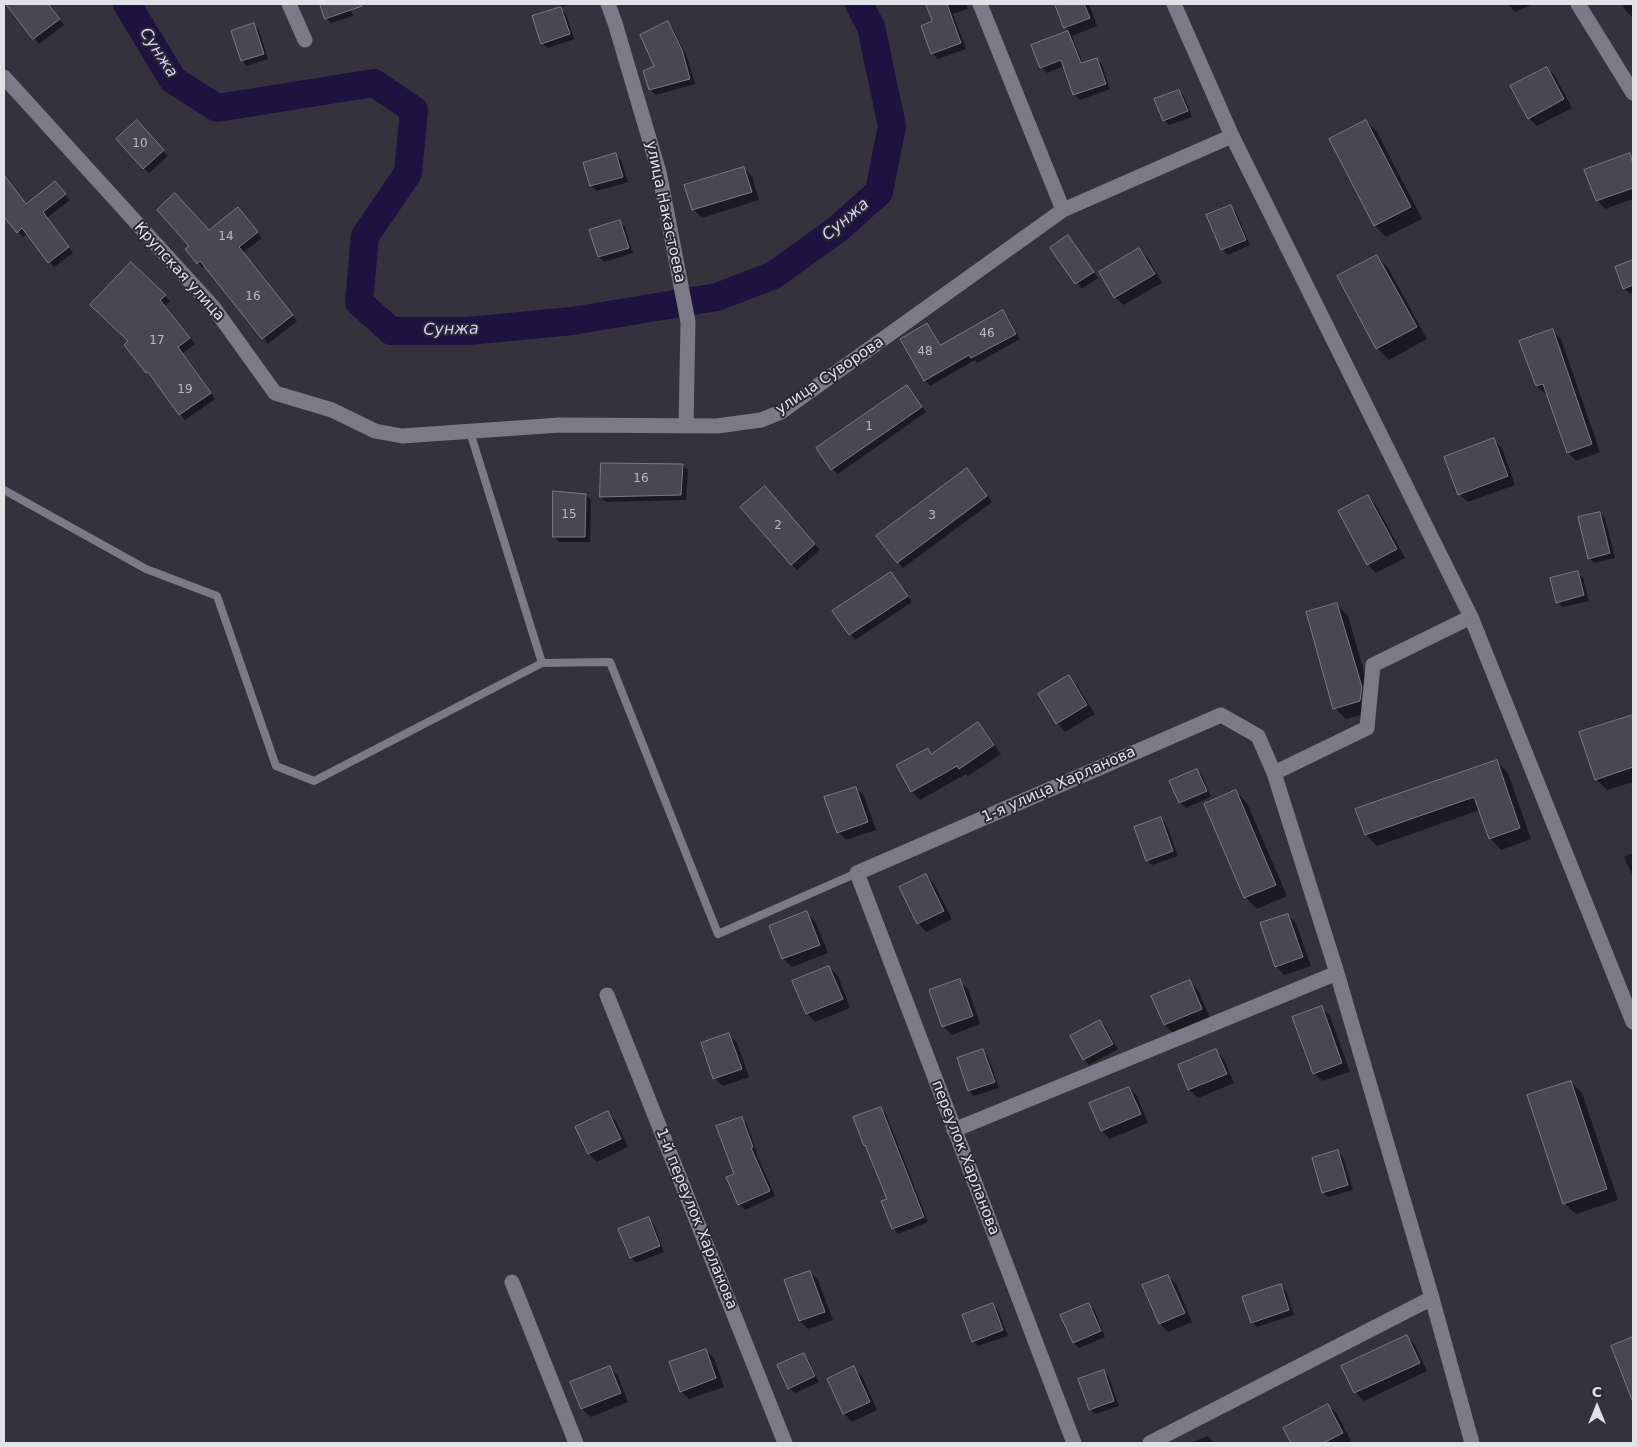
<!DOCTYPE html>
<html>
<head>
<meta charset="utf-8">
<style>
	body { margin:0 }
	#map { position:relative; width:1637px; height:1447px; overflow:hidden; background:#34323d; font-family:"DejaVu Sans",sans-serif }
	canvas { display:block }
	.frame { position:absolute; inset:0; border:5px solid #e1e1e8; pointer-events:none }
	.north { position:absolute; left:1572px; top:1382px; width:50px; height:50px; -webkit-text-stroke:4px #2a2833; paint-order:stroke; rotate:0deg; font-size:14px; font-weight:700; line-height:20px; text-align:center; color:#e1e1e8 }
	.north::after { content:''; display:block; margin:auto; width:18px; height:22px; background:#e1e1e8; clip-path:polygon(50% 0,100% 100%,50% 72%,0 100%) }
</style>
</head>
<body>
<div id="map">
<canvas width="1637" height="1447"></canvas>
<div class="frame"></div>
<div class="north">С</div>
</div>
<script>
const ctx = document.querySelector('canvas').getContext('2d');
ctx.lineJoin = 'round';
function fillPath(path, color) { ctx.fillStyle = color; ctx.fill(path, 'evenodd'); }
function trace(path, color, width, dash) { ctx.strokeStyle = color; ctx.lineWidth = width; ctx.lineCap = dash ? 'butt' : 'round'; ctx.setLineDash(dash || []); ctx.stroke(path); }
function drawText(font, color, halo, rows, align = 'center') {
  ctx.font = font + ' "DejaVu Sans",sans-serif'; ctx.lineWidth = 4; ctx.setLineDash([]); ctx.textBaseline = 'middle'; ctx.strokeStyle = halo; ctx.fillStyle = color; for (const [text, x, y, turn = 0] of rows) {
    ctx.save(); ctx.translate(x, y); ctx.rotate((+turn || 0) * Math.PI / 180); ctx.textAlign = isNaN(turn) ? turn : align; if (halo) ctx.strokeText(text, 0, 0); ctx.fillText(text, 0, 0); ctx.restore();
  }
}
fillPath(new Path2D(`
	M7 4H48L64 25 39 44Z
	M321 4H349L353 16 331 23 326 18Z
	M558 4H572L562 7Z
	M927 4H966L968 9 953 14 966 49 938 59 932 53 933 22Z
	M1056 4H1089L1097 26 1072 36 1083 64 1097 59 1102 65 1110 89 1080 100 1074 95 1064 66 1047 73 1041 67 1033 46 1070 32 1065 27Z
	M1508 4H1533L1515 12Z
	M1622 4H1633V16L1632 17 1626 11Z
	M560 8 566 14 574 39 548 48 542 43Z
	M668 23 673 28 687 57 695 84 656 95 651 90 644 71 656 67Z
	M254 25 259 30 268 59 247 66 242 60Z
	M1546 68 1555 76 1572 108 1537 126 1529 118Z
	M1179 91 1184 96 1192 117 1169 125 1164 120Z
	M1366 121 1377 132 1422 219 1386 237 1375 226Z
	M142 127 168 156 149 173 144 168Z
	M616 155 621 160 628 182 597 191 591 186 585 164Z
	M1629 155 1633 159V199L1605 209 1597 200Z
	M744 168 752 176 759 200 702 218 693 209Z
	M4 177 27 205 60 188 70 200 47 218 73 253 54 267 28 233 23 237 4 215Z
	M1230 206 1236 212 1250 245 1228 255 1222 249 1208 215Z
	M243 214 262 238 243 253 297 321 268 344 206 266 203 268 198 263 191 246 209 231Z
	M619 221 625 227 633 253 605 262 599 257 591 231Z
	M1068 237 1098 278 1082 289 1052 248Z
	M1139 250 1148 258 1162 283 1123 305 1115 297Z
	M1377 256 1388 268 1427 339 1389 360 1377 348 1339 277Z
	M1633 261V292L1630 294 1624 288 1616 268Z
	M131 263 170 301 165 306 195 344 183 353 215 399 185 420 147 372 130 341Z
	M1002 312 1008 317 1020 339 977 363 975 360 930 386 925 380 927 324 932 330 941 346Z
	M1552 330 1561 339 1600 452 1576 461 1568 452 1547 393 1545 394 1537 386Z
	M912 392 926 412 838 474 832 469Z
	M1493 440 1502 448 1515 485 1468 502 1459 494Z
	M682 465 688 470 686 500 606 502 601 497Z
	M972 475 992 502 903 568 898 562Z
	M770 493 820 550 797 570 742 507Z
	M586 495 591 500 590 542H559L554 536Z
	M1368 497 1376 505 1405 558 1376 573 1368 565Z
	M1600 513 1605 518 1615 558 1594 563 1589 558Z
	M1577 572 1583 578 1589 601 1563 607 1557 602Z
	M891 573 912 602 855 640 834 611Z
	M1337 605 1348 616 1372 699 1371 712 1346 719 1335 708Z
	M1069 677 1077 685 1095 714 1065 732 1057 723Z
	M1633 716V782L1607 790 1596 779 1581 733Z
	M978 724 986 732 1001 754 968 776 966 774 920 800 912 792 897 766 927 749 932 754Z
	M1496 761 1508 773 1531 839 1501 850 1490 838 1480 810 1377 846 1366 835 1357 809Z
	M1196 770 1202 775 1211 797 1186 808 1180 803 1171 781Z
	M856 788 864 796 876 830 846 840 838 832Z
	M1236 792 1247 803 1287 896 1257 909 1245 897Z
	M1161 818 1166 824 1178 856 1152 865 1147 860Z
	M1633 853V877L1624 857Z
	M926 875 934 884 952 919 926 932 918 923Z
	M807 913 815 921 828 953 792 967 783 959 771 927Z
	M1288 915 1296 923 1311 966 1284 975 1276 966Z
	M829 967 838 976 850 1008 815 1022 807 1013Z
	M959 981 968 989 980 1024 952 1035 943 1026Z
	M1189 981 1198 990 1210 1018 1173 1033 1165 1025 1153 997Z
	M1321 1008 1330 1016 1350 1072 1322 1081 1314 1073Z
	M1100 1021 1105 1026 1118 1049 1089 1065 1084 1059Z
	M729 1035 737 1043 749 1077 723 1086 714 1078Z
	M983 1051 988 1056 999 1088 974 1096 969 1091Z
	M1216 1051 1224 1059 1234 1083 1198 1098 1189 1090 1180 1066Z
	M1571 1082 1582 1093 1618 1200 1576 1214 1564 1203Z
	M1129 1088 1137 1096 1148 1123 1110 1139 1102 1131 1091 1104Z
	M880 1109 886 1114 928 1222 898 1234 893 1228Z
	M608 1113 616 1121 628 1147 597 1162 589 1154 576 1128Z
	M741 1118 747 1124 757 1153H756L775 1196 745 1210 739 1204 735 1175Z
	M1338 1151 1343 1157 1353 1190 1328 1197 1323 1192Z
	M648 1219 654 1224 664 1252 636 1263 631 1257Z
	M810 1272 818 1280 833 1320 808 1329 800 1321 785 1281Z
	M1168 1276 1176 1284 1192 1322 1168 1332 1160 1324Z
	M1281 1286 1286 1291 1294 1315 1257 1327 1252 1322Z
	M1088 1304 1094 1309 1105 1337 1079 1348 1074 1343Z
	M993 1305 998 1310 1008 1336 978 1346 973 1341Z
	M1406 1336 1415 1345 1427 1371 1364 1401 1355 1392Z
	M1633 1338V1389L1627 1383 1613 1346Z
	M705 1350 714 1358 724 1387 689 1399 681 1391Z
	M804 1354 809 1360 819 1382 795 1393 789 1388Z
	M610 1368 618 1376 628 1402 591 1417 582 1409 572 1383Z
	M854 1368 862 1376 877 1410 852 1422 844 1413Z
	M1103 1371 1109 1377 1119 1406 1095 1414 1090 1409Z
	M1328 1406 1337 1414 1351 1441 1347 1443H1293L1285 1428Z
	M1208 1436 1214 1443H1190Z`), '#0007');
trace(new Path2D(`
	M127 4 173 80 217 108 374 83 414 110 408 173 365 236 359 302 391 331H468L572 321 717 297 774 275 839 228 879 192 892 126 871 27 859 4`), '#1e1241', 28);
const building = new Path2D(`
	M6 4H48L60 19 33 39Z
	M320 4H362V6L325 19Z
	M926 4H947L961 43 931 54 921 26 932 21Z
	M1055 4H1084L1090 18 1064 28Z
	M561 7 570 34 541 44 532 16Z
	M668 21 682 50 690 79 649 90 643 71 654 66 640 35Z
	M254 23 264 54 241 61 231 31Z
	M1068 31 1081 63 1097 58 1106 84 1073 95 1061 60 1040 68 1031 45Z
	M1547 67 1564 99 1528 119 1510 86Z
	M1179 90 1188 111 1163 121 1154 99Z
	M137 120 164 150 143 169 116 139Z
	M1366 120 1411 207 1374 226 1329 139Z
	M616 153 623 177 590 186 583 163Z
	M1630 153 1633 164V188L1596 201 1584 170Z
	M744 167 752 192 692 210 684 185Z
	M4 175 26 204 55 181 66 194 43 212 69 247 48 263 22 228 17 233 4 217Z
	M175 193 209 230 238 207 258 232 239 247 293 315 262 339 200 261 197 264 185 249 189 246 157 210Z
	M1231 205 1246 240 1221 250 1206 215Z
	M620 220 629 248 598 257 589 230Z
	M1068 235 1094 272 1075 284 1050 248Z
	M1139 248 1155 274 1114 298 1099 272Z
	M1377 255 1417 327 1376 349 1337 276Z
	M1633 260V285L1623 289 1615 267Z
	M131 262 166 295 160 300 190 338 178 347 211 393 179 415 148 372 146 373 124 345 128 341 90 305Z
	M1003 310 1016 334 971 358 969 355 924 381 900 339 927 323 940 345Z
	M1553 329 1592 444 1567 453 1543 384 1536 386 1519 341Z
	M907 385 922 407 831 470 816 448Z
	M1494 438 1508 476 1458 495 1444 457Z
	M601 463 683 464 681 495 600 497Z
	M967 468 987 496 897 563 876 536Z
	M765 486 815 544 791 565 740 507Z
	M553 491 586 494 585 537H553Z
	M1368 495 1397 549 1367 565 1338 511Z
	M1600 512 1610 553 1588 559 1578 517Z
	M1578 571 1584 595 1556 603 1550 578Z
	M891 572 908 596 849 635 832 611Z
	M1337 603 1362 687 1360 701 1333 709 1306 612Z
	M1069 675 1087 705 1056 724 1038 694Z
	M1633 715V767L1595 780 1579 732Z
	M978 722 994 745 959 769 957 766 911 792 896 765 928 748 931 754Z
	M1497 760 1520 828 1489 839 1474 797 1365 835 1355 809Z
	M1197 769 1207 791 1179 803 1169 781Z
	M856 787 868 822 837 833 824 797Z
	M1236 790 1276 885 1244 898 1204 804Z
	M1161 817 1173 851 1146 861 1134 827Z
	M926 874 944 911 917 924 899 887Z
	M807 911 820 945 782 959 769 926Z
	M1288 914 1303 957 1275 967 1260 923Z
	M829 966 843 999 806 1014 792 981Z
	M960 979 973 1016 942 1027 929 990Z
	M1190 980 1202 1009 1164 1025 1151 996Z
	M1322 1006 1342 1063 1313 1074 1292 1017Z
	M1100 1020 1113 1044 1083 1060 1070 1036Z
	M729 1033 742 1069 713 1079 701 1043Z
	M983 1049 995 1082 968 1091 957 1058Z
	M1216 1049 1227 1074 1188 1090 1178 1065Z
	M1571 1081 1607 1189 1563 1204 1527 1095Z
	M1129 1087 1141 1114 1101 1131 1089 1103Z
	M881 1107 924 1217 892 1229 881 1201 887 1199 865 1145 864 1146 853 1117Z
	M608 1111 621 1139 588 1154 575 1127Z
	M742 1117 753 1147 751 1148 770 1191 738 1205 726 1177 734 1174 716 1126Z
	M1338 1150 1348 1185 1322 1193 1312 1158Z
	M649 1217 660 1246 630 1258 618 1229Z
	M810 1271 825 1312 799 1321 784 1280Z
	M1168 1275 1185 1313 1159 1324 1142 1285Z
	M1281 1284 1289 1310 1251 1323 1242 1297Z
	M993 1303 1003 1330 972 1342 962 1315Z
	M1089 1303 1101 1331 1073 1343 1060 1315Z
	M1407 1335 1420 1363 1354 1393 1341 1366Z
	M1633 1337V1400H1632L1611 1346Z
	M706 1349 716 1378 680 1392 669 1362Z
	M804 1353 815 1376 788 1389 777 1365Z
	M610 1366 621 1393 581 1409 570 1382Z
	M854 1366 870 1402 843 1414 827 1379Z
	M1104 1370 1114 1401 1089 1410 1078 1379Z
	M1328 1404 1343 1433 1323 1443H1291L1283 1428Z`);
fillPath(building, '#484752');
trace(building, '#7a7985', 1);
trace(new Path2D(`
	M470 432 542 663
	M4 490 146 569 217 596 276 766 314 781 542 663 610 662 718 934 857 873`), '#7b7a86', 8);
trace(new Path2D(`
	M289 4 305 40
	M608 4 615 23 659 172 688 322 686 425
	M980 4 1063 210
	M1578 4 1633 93
	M4 77 214 308 275 393 332 410 375 431 402 436 560 425 717 426 761 420 781 412 1063 210 1232 136
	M1274 773 1367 728 1373 665 1471 617
	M607 995 785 1443
	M954 1130 1337 973
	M512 1282 576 1443
	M1074 1443 857 873 1221 715 1258 736 1274 773 1337 973 1432 1298 1472 1443
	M1150 1443 1432 1298`), '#7b7a86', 15);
trace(new Path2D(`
	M1174 4 1232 136 1471 617 1633 1022`), '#7b7a86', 15);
drawText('12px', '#bbbac2', null, [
	["10",140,144],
	["14",226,237],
	["16",253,297],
	["46",987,334],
	["17",157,341],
	["48",925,352],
	["19",185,390],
	["1",869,427],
	["16",641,479],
	["15",569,515],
	["3",932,516],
	["2",778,526]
]);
drawText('15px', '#e1e1e8', '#2a2833', [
	["улица Накастоева",665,212,78],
	["Крупская улица",179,272,48],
	["улица Суворова",830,376,-34],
	["1-я улица Харланова",1059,785,-24],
	["переулок Харланова",965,1158,69],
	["1-й переулок Харланова",696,1219,68]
]);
drawText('italic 16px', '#d4d1f2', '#2a2833', [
	["Сунжа",158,53,57],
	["Сунжа",846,220,-40],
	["Сунжа",451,330,-1]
]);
</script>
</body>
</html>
